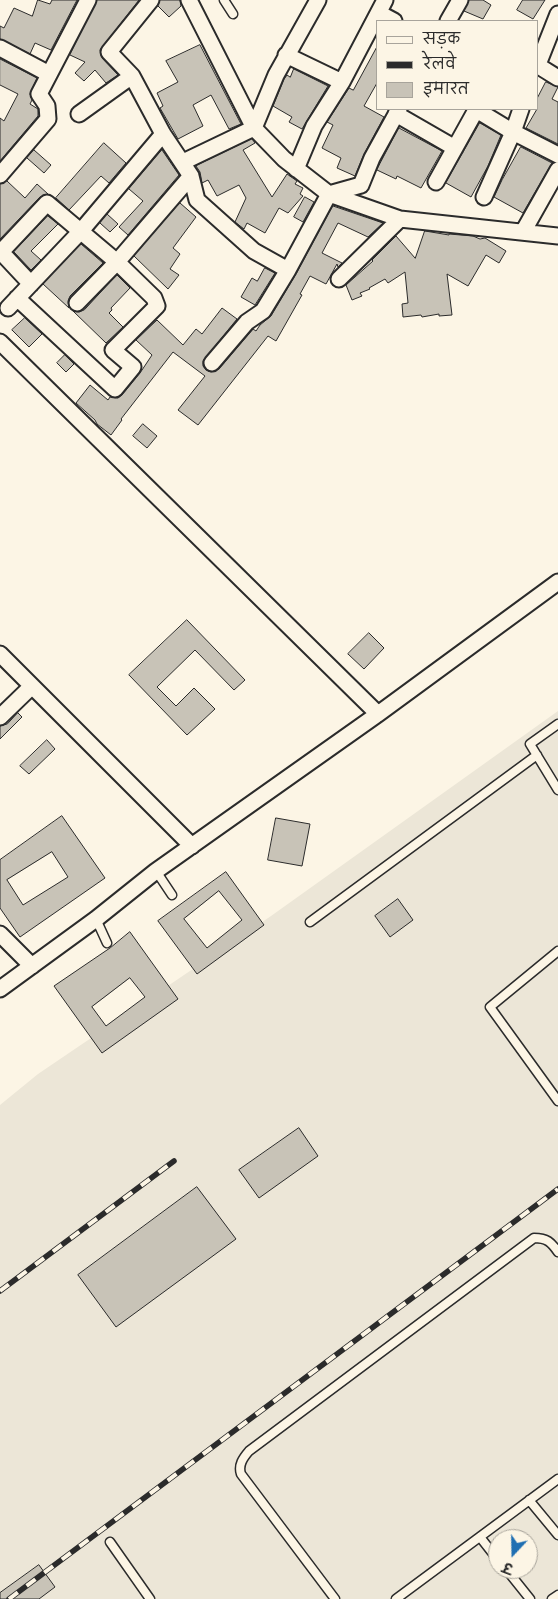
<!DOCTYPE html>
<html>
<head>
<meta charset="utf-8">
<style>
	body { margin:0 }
	#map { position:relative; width:558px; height:1599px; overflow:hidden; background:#fcf5e5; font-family:Itim,"Playpen Sans Deva",sans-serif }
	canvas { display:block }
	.legend { position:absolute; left:376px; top:20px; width:162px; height:90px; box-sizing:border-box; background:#fcf5e5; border:1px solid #a8a49b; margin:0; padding:6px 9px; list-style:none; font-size:15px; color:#2b2b2b }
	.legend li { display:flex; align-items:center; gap:10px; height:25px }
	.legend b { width:25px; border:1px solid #a8a49b }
	.north { position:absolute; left:488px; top:1529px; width:50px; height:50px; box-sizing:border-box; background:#fcf5e5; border:1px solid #a8a49b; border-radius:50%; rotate:201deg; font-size:14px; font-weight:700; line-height:20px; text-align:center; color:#2b2b2b }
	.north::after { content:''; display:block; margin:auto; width:18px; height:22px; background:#1f6fb2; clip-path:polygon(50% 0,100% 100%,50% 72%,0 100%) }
</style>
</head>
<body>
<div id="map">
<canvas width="558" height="1599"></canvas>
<ul class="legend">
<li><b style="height:6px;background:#fcf5e5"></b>सड़क</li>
<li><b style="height:6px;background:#2b2b2b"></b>रेलवे</li>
<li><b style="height:14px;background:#c8c3b7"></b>इमारत</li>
</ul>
<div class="north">उ</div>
</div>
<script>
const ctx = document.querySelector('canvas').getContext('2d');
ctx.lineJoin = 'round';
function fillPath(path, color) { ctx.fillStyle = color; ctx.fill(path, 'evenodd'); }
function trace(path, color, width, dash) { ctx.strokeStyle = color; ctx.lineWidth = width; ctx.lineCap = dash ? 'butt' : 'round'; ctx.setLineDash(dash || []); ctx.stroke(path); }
fillPath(new Path2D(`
	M558 711V1599H0V1105L38 1074 271 916ZM498 1539H528V1569H498Z`), '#ece6d7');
const building = new Path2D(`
	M38 0 50 4 52 0H77L51 50 35 43 30 54 0 39V26L4 28 14 8 32 16Z
	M97 0H139L100 50 102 58 118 75 106 83 95 70 84 81 75 73 85 62 70 55Z
	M160 0H180L181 6 169 17 158 6Z
	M469 0H483L491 5 483 19 464 11Z
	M523 0H545L533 19 517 10Z
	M200 45 241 124 229 129 211 95 193 105 203 126 178 139 160 108 163 106 157 93 178 82 166 61Z
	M377 47V83L364 106 384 117 364 154 355 176 337 168 341 158 322 148 333 125 327 122 349 88 353 90Z
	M0 59 37 78 30 94 32 100 30 104 38 109V116L0 161V118L4 121 18 94 0 85Z
	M294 69 328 86 302 129 289 122 292 117 273 106 284 79 287 75 290 77Z
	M546 82 558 87 552 99 558 102V144L526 128 537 109V99Z
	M480 123 501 135 488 166 471 197 446 183Z
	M399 128 442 151 421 188 397 176 396 179 377 170Z
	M252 139 255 143 243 150 272 197 287 174 297 181 295 184 303 188 300 194 303 196 288 213 279 208 265 233 247 223 244 229 235 222 246 198 239 185 217 196 208 180 202 183 200 172 196 166Z
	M104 143 126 163 109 183 101 176 69 210 56 198Z
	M521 147 552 163 523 213 494 197 502 180Z
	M34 150 51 165 44 173 27 158Z
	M162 150 179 175 128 235 119 227 143 201 129 189Z
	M7 181 25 198 37 184 48 194 40 197 0 239V184Z
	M305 197 314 202 303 222 294 217Z
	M180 203 196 217 173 248 180 254 170 269 179 275 168 289 134 256Z
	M333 206 383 223 368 237 338 223 322 253 342 263 338 267 337 264 326 284 310 276 300 294 302 295 276 341 268 336 198 425 178 410 205 376 173 352 121 419 122 420 111 435 97 424 95 420 76 403 90 385 108 400 110 397 118 398 122 395 140 373 152 355 136 340 157 320 183 345 196 329 202 334 222 308 237 319 203 361V366L206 370 211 372 219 369 253 329 256 331 260 325 271 316 296 274Z
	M107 214 118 224 110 232 100 223Z
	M48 216 58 224 31 251 41 260 31 270 14 252Z
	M425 231 449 235V234L473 236 480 239 485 238 506 251 499 263 486 255 468 286 447 274 452 315 439 316V314L422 317 421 315 403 317 402 304 408 303 405 272 388 283 385 279 369 288 370 289 360 293 362 296 352 300 346 285 373 261 372 260 396 236 415 258Z
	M81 244 103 263 70 296 68 301 69 308 43 284Z
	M265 268 275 273 255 305 241 297 252 278 257 281Z
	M117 275 130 288 111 308 112 310 109 313 123 327 106 343 73 311 79 312 84 310Z
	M25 318 42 334 29 347 12 330Z
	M65 355 74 364 66 372 57 363Z
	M143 424 157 436 147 448 133 436Z
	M187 620 245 680 234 690 195 650 157 687 176 706 194 688 215 709 187 735 129 675Z
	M369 633 384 648 364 669 348 654Z
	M18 713 22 717 0 739V726L7 724Z
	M47 740 55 749 29 774 20 766Z
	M62 816 105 878 20 937 0 908V860ZM52 852 68 877 23 905 7 880Z
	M276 818 310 824 302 866 268 860Z
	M226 872 264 925 197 974 158 921ZM219 891 242 920 207 948 184 919Z
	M398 899 413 920 390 937 375 916Z
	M130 932 178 999 102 1053 54 986 110 948ZM130 978 145 997 106 1026 92 1007Z
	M299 1128 318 1156 259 1198 239 1170Z
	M197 1187 236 1239 116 1327 78 1275Z
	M39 1565 55 1587 39 1599H0V1593Z`);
fillPath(building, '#c8c3b7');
trace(building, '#2b2b2b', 1);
const lane = new Path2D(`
	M224 0 233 14
	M558 724 530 744 558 790
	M156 871 172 895
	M96 919 107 943
	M310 922 537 755
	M558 951 490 1007 558 1101
	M529 1500 558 1535
	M480 1537 498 1560
	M110 1542 150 1599
	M506 1569 530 1599
	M335 1599 241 1474C238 1465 243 1458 249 1451L534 1238C547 1238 551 1242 558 1252
	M396 1599 558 1479
	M552 1599 558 1595`);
const street = new Path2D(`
	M151 0 109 52 132 76 163 134 191 176 197 200 254 251 288 270
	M189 0 254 128 284 159 329 194 400 219 558 236
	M379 13 394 21
	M448 21 460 0
	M0 48 49 74
	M286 55 342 82
	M537 65 558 78
	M537 67 558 14
	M475 109 513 132 558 155
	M79 114 132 76
	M396 114 455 148
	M183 162 254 128 276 75 318 0
	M296 169 314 126 342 82 385 0
	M0 175 48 119 47 106 39 94 88 0
	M436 182 476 110
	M361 185 372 158 399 109
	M484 197 513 132 521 109
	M523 232 558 170
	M339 279 400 219
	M17 298 115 389 133 367 113 350 157 306 154 298 117 262 47 203 1 252 31 284
	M77 303 117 262 191 176
	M8 308 81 231 163 134
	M0 342 378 714
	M212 363 247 322 263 311 288 270 329 194 361 185
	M0 654 192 846
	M0 717 32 686
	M0 934 32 966
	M0 989 96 919 156 871 378 714 558 582`);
trace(lane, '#2b2b2b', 11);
trace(street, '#2b2b2b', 19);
trace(lane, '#fcf5e5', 8);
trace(street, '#fcf5e5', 15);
const rail = new Path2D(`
	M0 1291 174 1161
	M9 1599 558 1189`);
trace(rail, '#2b2b2b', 5.5);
trace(rail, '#fcf5e5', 4, [11]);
</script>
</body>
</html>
